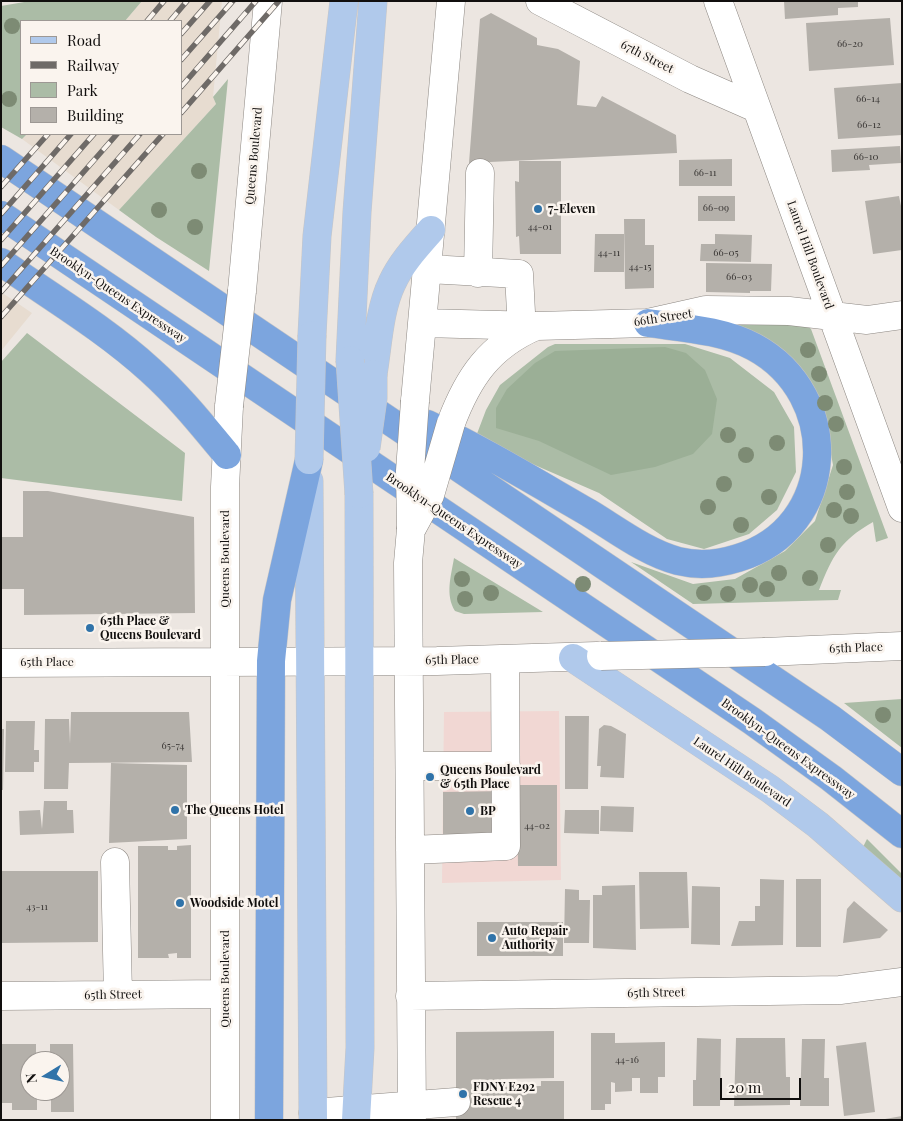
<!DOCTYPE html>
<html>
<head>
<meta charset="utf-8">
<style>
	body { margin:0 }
	#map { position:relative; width:903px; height:1121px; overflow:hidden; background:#ece6e1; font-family:"Playfair Display",serif }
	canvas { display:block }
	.frame { position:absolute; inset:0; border:2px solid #110f0e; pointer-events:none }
	.legend { position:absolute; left:20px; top:20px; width:162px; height:115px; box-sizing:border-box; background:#faf4ee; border:1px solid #9d9894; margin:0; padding:6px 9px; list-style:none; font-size:15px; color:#110f0e }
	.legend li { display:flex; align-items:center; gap:10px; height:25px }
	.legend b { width:25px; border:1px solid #9d9894 }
	.north { position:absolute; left:20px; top:1051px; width:50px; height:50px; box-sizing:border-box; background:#faf4ee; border:1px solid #9d9894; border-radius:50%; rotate:261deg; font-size:14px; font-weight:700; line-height:20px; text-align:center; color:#110f0e }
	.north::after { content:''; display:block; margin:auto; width:18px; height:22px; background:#3073a9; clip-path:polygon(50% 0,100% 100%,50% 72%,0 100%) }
	.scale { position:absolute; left:720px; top:1078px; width:81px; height:22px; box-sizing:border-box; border:2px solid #110f0e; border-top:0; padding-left:6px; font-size:15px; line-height:18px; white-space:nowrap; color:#110f0e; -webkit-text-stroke:4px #faf4ee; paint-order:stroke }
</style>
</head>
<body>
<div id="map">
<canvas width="903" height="1121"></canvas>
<div class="frame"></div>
<ul class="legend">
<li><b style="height:6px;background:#b0c9eb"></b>Road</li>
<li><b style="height:6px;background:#6e6a67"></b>Railway</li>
<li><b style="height:14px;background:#abbca6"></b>Park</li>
<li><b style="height:14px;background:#b4b0aa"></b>Building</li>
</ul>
<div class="north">N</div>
<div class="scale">20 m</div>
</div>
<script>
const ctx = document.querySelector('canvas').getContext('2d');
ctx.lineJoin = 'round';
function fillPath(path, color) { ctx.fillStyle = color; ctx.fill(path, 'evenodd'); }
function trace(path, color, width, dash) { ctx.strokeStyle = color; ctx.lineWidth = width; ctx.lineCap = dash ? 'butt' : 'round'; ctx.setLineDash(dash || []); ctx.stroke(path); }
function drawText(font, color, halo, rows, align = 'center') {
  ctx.font = font + ' "Playfair Display",serif'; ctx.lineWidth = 5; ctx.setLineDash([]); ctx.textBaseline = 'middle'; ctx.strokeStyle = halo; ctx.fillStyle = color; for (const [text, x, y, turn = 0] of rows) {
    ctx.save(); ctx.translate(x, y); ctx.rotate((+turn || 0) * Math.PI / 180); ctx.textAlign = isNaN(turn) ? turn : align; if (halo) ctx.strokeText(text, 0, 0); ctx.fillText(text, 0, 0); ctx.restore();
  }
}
fillPath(new Path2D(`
	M559 711 561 880 442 883 444 712Z`), '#f1d7d3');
fillPath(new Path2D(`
	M142 1H222L213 97 216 104 119 210 22 139 27 134H181V21H125Z
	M1 292 32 313 1 351Z`), '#e7dcd0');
fillPath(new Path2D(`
	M30 1H142L125 21H21V134H27L22 139 1 127V6Z
	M228 79 209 271 156 237 119 210 216 104 213 97Z
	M799 319 811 329 888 538 876 542 873 522C840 541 833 555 819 590H841L838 600 693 604 631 562 693 584 735 579 785 551 815 521 833 465 822 406 796 364 735 324Z
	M27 333 185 453 182 501 1 478V362Z
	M555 344H685L730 358 774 392 794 427 796 472 777 510 749 534 704 549 667 539 599 493 475 439 486 410 500 385 548 347Z
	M454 558 543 612 464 614 455 611C445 595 451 576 454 558Z
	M902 699V748L844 703Z
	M867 839 902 874V884L863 847Z`), '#abbca6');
fillPath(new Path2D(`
	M665 347 686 353 705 370 717 399 712 434 693 454 655 467 611 475 539 441 496 428V408L507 389 535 363 555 351Z`), '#9baf96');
fillPath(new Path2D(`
	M784 1H858V7L838 8V15L785 19Z
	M491 13 537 38V45L558 49 580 61 577 105 596 107 602 96 676 135 677 153 469 163 480 19Z
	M890 18 894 65 809 71 806 23Z
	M902 83V135L838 139 834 88Z
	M900 146 901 163 869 165 870 170 832 172 831 150Z
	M732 159V186H679V160Z
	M519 161H561V254H520L519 236 516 237 515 181 519 182Z
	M698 196H735V221H698Z
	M899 196 902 211V250L873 254 865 201Z
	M624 219H645V245H654V288L625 289Z
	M595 234H624V272H594Z
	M715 234 752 235 751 262 700 261 701 244H715Z
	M706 263 772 264 771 291H750V293L706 292Z
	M23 491H48L194 517 195 613 24 615V589H1V537H23Z
	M71 712H189L192 762 69 763 68 789H44L45 719H69L70 744Z
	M565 716H589L588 789H565Z
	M6 721H35L34 750H39V762H34V772H5Z
	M604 725 611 726 626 734 624 778 600 777 601 766H597L599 729Z
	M1 729H4L3 790H1Z
	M111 763 187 765V839L109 843Z
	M517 785H557V866H518Z
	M506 791V834L443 835V792Z
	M44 801H67V810H73L74 833 20 835 19 811 40 810 42 829Z
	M601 806 634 807 633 832 600 831Z
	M565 810H599V834L564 833Z
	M191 845V958H177V953L168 954 169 958H138V846H168V850H177V846Z
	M1 871H98V942L1 943Z
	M639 872H687L689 928 640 929Z
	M760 879 784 880 783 945 731 946 739 921H755V906H760Z
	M796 879H821V947H796Z
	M635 885 636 950 593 948V895H602V886Z
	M692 886 720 887V945L691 944Z
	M565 889 579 890V900H590L589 943H564Z
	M854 901 888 930 880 938 843 943 847 909Z
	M477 922H563V956H477Z
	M554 1031V1078L501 1079V1087L541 1086V1081H564V1120H456V1032Z
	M591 1033H615V1043L665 1042V1077H658V1093H640V1078H632V1091L615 1092V1083L611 1082V1104H605V1110H591Z
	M697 1038 721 1039 720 1106H693V1080H696Z
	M736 1038H785L786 1077H790V1105L734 1106Z
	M802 1039H825L824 1078H829V1106H800Z
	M866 1042 875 1112 844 1116 836 1046Z
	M1 1044H36V1061H30V1091H37V1110H12V1103H1Z
	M50 1044H73L74 1112H51V1091H60V1061H50Z
	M902 1116V1120H885V1119Z`), '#b4b0aa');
const minor = new Path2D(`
	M540 1 690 79 756 108
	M718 1 902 508
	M428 269 519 274 522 332
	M478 273 480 173
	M242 291 268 1
	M423 323 537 326 648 323 706 310 789 311 867 320 902 315
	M415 401 451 1
	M451 423C468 378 489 346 536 326
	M411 529 408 563 412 1120
	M765 652 902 646
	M1 663 437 661 597 656
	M410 766H506
	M410 850 506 846 505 659
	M115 862 118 995
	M1 996 225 994
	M410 996 840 990 902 982
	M313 1113 456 1102
	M225 1120V487L229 406`);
const major = new Path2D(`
	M312 335 317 236 344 1
	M350 360 357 212 373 1
	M373 374C378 345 379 310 392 283 401 263 417 246 431 230
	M309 481 313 1120
	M573 658 770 789 818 825 902 898
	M356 1120 360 1048 359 494`);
const highway = new Path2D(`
	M1 159 830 718 902 772
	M1 215 752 721 831 778 902 834
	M1 262C51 297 105 329 150 370 179 396 203 426 227 455
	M427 424C483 450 535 482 589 513 617 530 647 553 678 561 698 566 719 564 738 558 838 528 843 395 754 347 722 330 683 328 648 323
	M269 1120 271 661 277 600 309 460`);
trace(minor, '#8c8782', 29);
trace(major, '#c6c5c5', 29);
trace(highway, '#c6c5c5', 29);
trace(minor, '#fff', 28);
trace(major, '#b0c9eb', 28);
trace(highway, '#7ca5de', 28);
const rail = new Path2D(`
	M147 21 164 1
	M170 21 187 1
	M181 34 210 1
	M181 60 233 1
	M181 87 256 1
	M181 113 279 1
	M1 187 48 134
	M1 214 71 134
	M1 240 94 134
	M1 266 117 134
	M1 292 140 134
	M1 317 163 134`);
trace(rail, '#6e6a67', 5.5);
trace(rail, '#faf4ee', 4, [11]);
const minorBridge = new Path2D(`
	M229 406 242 291
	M412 528 430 495 451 423
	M411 529 410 471 415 401
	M601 656 765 652`);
const majorBridge = new Path2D(`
	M350 360 359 494
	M366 448 373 398V374
	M309 460 312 335`);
trace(minorBridge, '#8c8782', 29, []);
trace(majorBridge, '#c6c5c5', 29, []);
trace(minorBridge, '#fff', 28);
trace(majorBridge, '#b0c9eb', 28);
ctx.fillStyle = '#7d8b74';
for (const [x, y] of [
	[12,26],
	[9,99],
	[199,171],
	[159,210],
	[195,227],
	[808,350],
	[819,374],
	[825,403],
	[836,424],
	[728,435],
	[777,443],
	[746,455],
	[844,467],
	[724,484],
	[847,492],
	[769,497],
	[708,507],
	[834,510],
	[851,516],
	[741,525],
	[828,545],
	[779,573],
	[810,578],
	[462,579],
	[583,584],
	[750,585],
	[767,589],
	[491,593],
	[704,593],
	[728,594],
	[465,599],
	[883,715]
]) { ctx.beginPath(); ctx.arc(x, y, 8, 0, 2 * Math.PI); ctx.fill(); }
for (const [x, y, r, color] of [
	[538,209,5,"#3073a9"],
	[90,628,5,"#3073a9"],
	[430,777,5,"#3073a9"],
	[175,810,5,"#3073a9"],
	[470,811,5,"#3073a9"],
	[180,903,5,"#3073a9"],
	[492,938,5,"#3073a9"],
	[463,1094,5,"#3073a9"]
]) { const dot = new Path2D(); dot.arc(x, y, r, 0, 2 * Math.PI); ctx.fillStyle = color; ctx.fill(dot); trace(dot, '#faf4ee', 2); }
drawText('10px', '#3a3735', null, [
	["66-20",850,44],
	["66-14",868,99],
	["66-12",869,125],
	["66-10",866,157],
	["66-11",705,173],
	["66-09",716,208],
	["44-01",540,227],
	["44-11",609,253],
	["66-05",726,253],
	["44-15",640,267],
	["66-03",739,277],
	["65-74",173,746],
	["44-02",537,826],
	["43-11",37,907],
	["44-16",627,1060]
]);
drawText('12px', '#110f0e', '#faf4ee', [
	["67th Street",647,57,27],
	["Queens Boulevard",254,156,-85],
	["Laurel Hill Boulevard",810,255,70],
	["Brooklyn-Queens Expressway",118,295,34],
	["66th Street",663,318,-9],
	["Brooklyn-Queens Expressway",454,521,34],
	["Queens Boulevard",225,559,-90],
	["65th Place",856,648,-2],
	["65th Place",452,660,-1],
	["65th Place",47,662],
	["Brooklyn-Queens Expressway",788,749,36],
	["Laurel Hill Boulevard",742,772,34],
	["Queens Boulevard",225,979,-90],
	["65th Street",656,993,-1],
	["65th Street",113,995,-1]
]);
drawText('bold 12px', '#110f0e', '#faf4ee', [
	["7-Eleven",548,209],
	["65th Place &",100,621],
	["Queens Boulevard",100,635],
	["Queens Boulevard",440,770],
	["& 65th Place",440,784],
	["The Queens Hotel",185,810],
	["BP",480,811],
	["Woodside Motel",190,903],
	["Auto Repair",502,931],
	["Authority",502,945],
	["FDNY E292",473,1087],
	["Rescue 4",473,1101]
], 'left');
</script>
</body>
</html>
